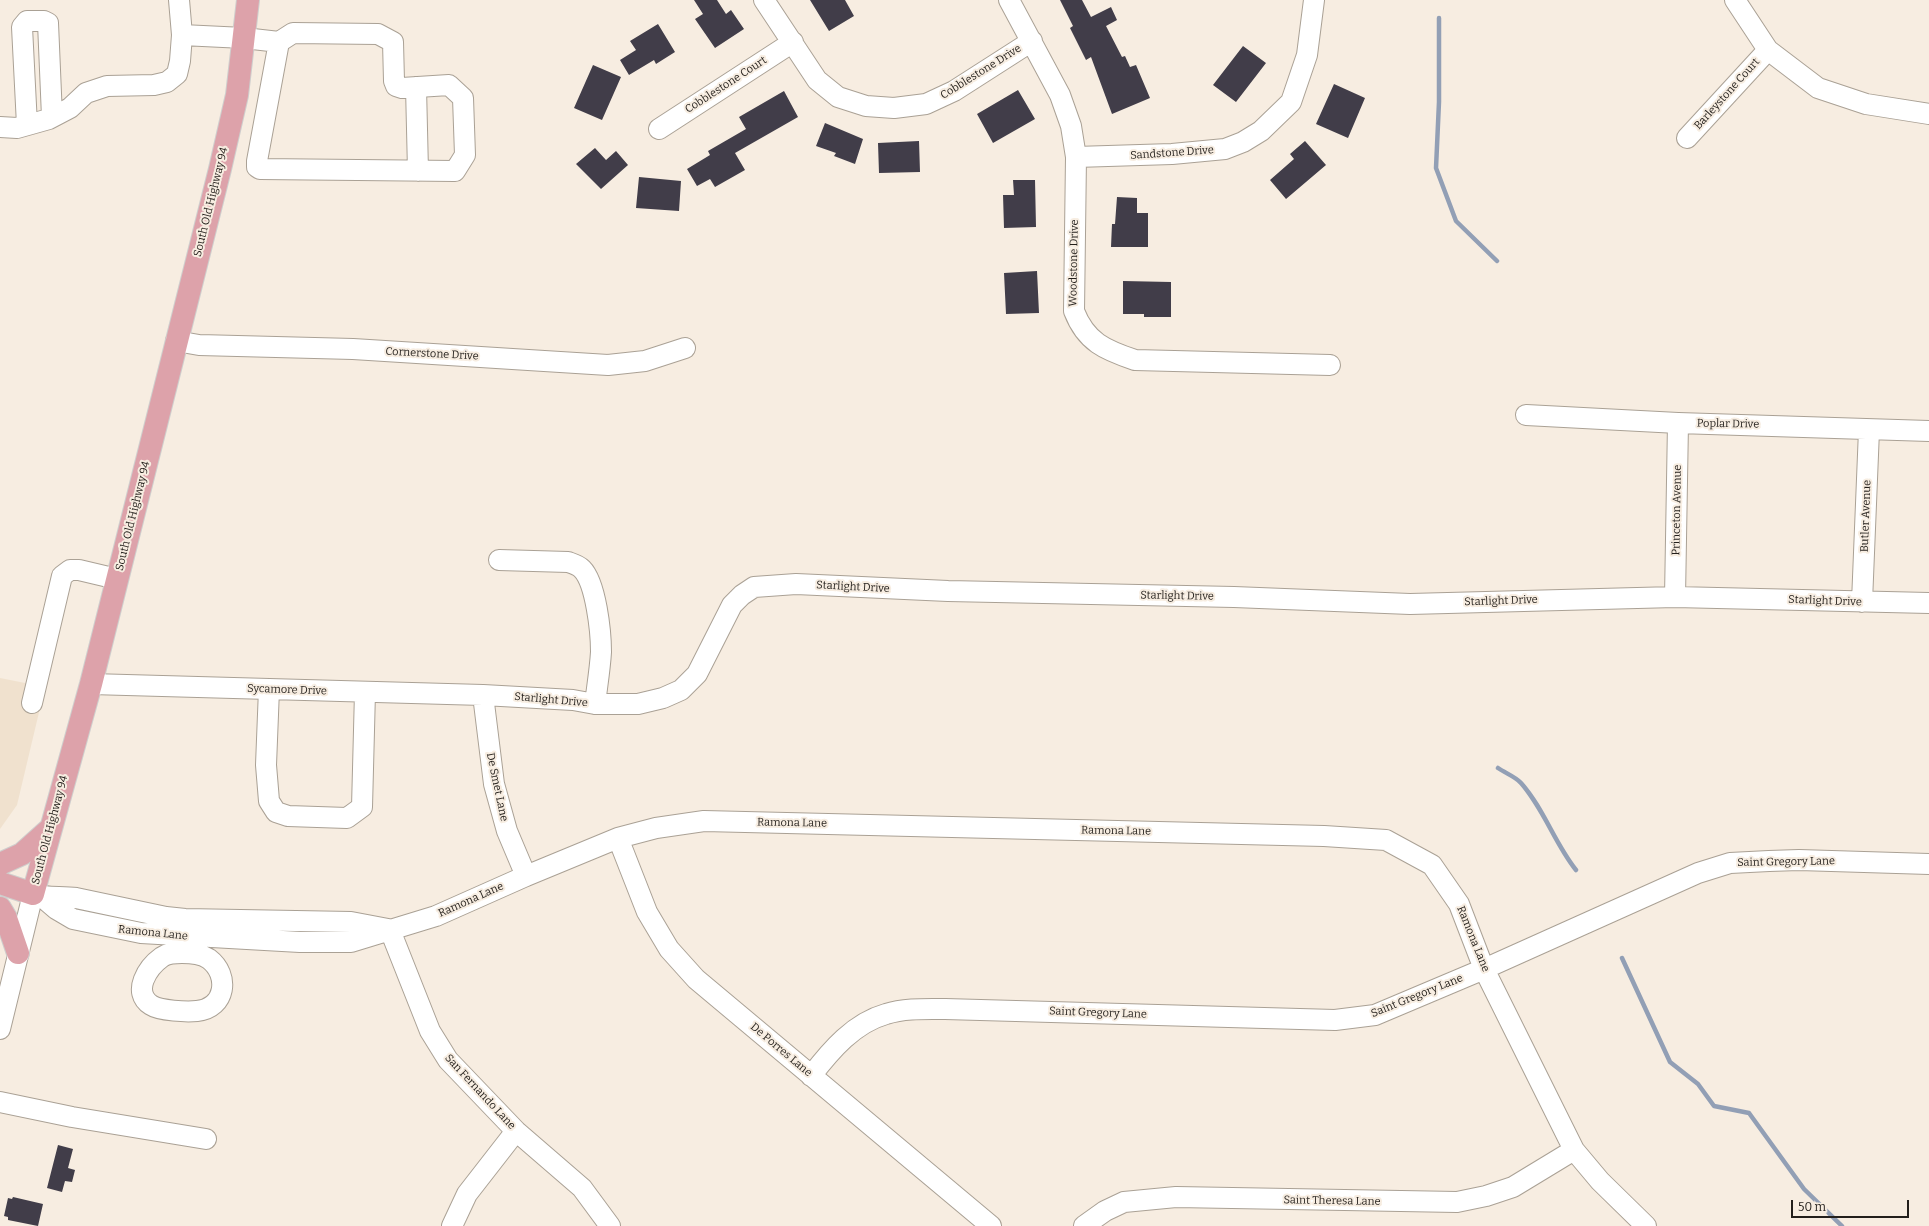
<!DOCTYPE html>
<html>
<head>
<meta charset="utf-8">
<style>
	body { margin:0 }
	#map { position:relative; width:1929px; height:1226px; overflow:hidden; background:#f7ede1; font-family:Bitter,serif }
	canvas { display:block }
	.scale { position:absolute; left:1791px; top:1200px; width:118px; height:18px; box-sizing:border-box; border:2px solid #231f1b; border-top:0; padding-left:5px; font-size:12px; line-height:14px; white-space:nowrap; color:#231f1b; -webkit-text-stroke:3px #f7ede1; paint-order:stroke }
</style>
</head>
<body>
<div id="map">
<canvas width="1929" height="1226"></canvas>
<div class="scale">50 m</div>
</div>
<script>
const ctx = document.querySelector('canvas').getContext('2d');
ctx.lineJoin = 'round';
function fillPath(path, color) { ctx.fillStyle = color; ctx.fill(path, 'evenodd'); }
function trace(path, color, width, dash) { ctx.strokeStyle = color; ctx.lineWidth = width; ctx.lineCap = dash ? 'butt' : 'round'; ctx.setLineDash(dash || []); ctx.stroke(path); }
function drawText(font, color, halo, rows, align = 'center') {
  ctx.font = font + ' Bitter,serif'; ctx.lineWidth = 4; ctx.setLineDash([]); ctx.textBaseline = 'middle'; ctx.strokeStyle = halo; ctx.fillStyle = color; for (const [text, x, y, turn = 0] of rows) {
    ctx.save(); ctx.translate(x, y); ctx.rotate((+turn || 0) * Math.PI / 180); ctx.textAlign = isNaN(turn) ? turn : align; if (halo) ctx.strokeText(text, 0, 0); ctx.fillText(text, 0, 0); ctx.restore();
  }
}
fillPath(new Path2D(`
	M0 678 45 687 17 805 0 829Z`), '#f0e1ce');
trace(new Path2D(`
	M1439 18V102L1436 168 1456 221 1497 261
	M1498 768C1505 773 1516 777 1521 783 1544 809 1555 844 1576 870
	M1622 958 1670 1062 1698 1084 1714 1106 1749 1113 1804 1189 1842 1226`), '#929fb5', 4.5);
fillPath(new Path2D(`
	M694 0H717L726 14 731 10 744 29 715 48 695 19 703 14Z
	M810 0H845L854 16 829 31Z
	M1060 0H1082L1091 17 1111 7 1117 20 1106 26 1122 57 1125 56 1130 67 1136 65 1150 98 1112 114 1091 57 1086 60 1070 28 1073 26Z
	M658 24 675 52 656 64 654 60 629 75 620 60 636 50 630 41Z
	M1243 46 1266 63 1236 102 1213 85Z
	M593 65 621 77 602 120 574 108Z
	M1334 84 1365 98 1348 138 1316 124Z
	M1018 90 1035 119 993 143 977 114Z
	M784 91 798 117 735 153 745 170 715 187 710 179 697 186 687 169 710 155 708 151 746 129 739 117Z
	M825 123 863 139 855 164 834 156 836 153 816 146Z
	M919 141 920 172 879 173 878 143Z
	M1305 141 1326 165 1286 199 1270 180 1294 159 1290 154Z
	M595 148 606 160 616 151 628 165 601 189 576 164Z
	M639 177 681 181 679 211 636 208Z
	M1013 180H1035L1036 227 1004 228 1003 195H1014Z
	M1117 197 1137 198V213H1148V247H1111L1112 224H1115Z
	M1037 271 1039 313 1006 314 1004 273Z
	M1123 281 1171 282V317H1144V314H1123Z
	M58 1145 73 1149 68 1168 75 1170 72 1182 65 1181 62 1192 47 1188Z
	M13 1197 43 1204 38 1226 8 1220V1217L4 1216 8 1198 12 1199Z`), '#413d49');
const minor = new Path2D(`
	M764 0 817 80 838 97 866 106 894 108 926 104 954 91 1032 41
	M1009 0 1060 95 1071 126 1076 157 1074 311C1086 342 1105 350 1135 360L1330 365
	M1735 0 1768 50 1818 88 1866 104 1929 114
	M182 35 244 38 279 42 293 33 378 34 393 42 394 81 396 86 402 88 449 85 463 98 465 155 455 171 260 169 257 167V161L279 42
	M416 87 418 171
	M27 125 22 27 27 21H44L48 23 52 117
	M0 127 17 128 49 119 70 108 86 93 107 86 154 85 167 82 177 74 180 61 182 35 179 0
	M659 129 793 42
	M1687 138 1768 50
	M1076 157 1172 154 1225 149 1243 142 1261 131 1291 102 1307 55 1314 0
	M176 341 199 345 353 349 608 365 645 361 685 348
	M1526 415 1678 423 1929 431
	M499 560 568 562C574 564 578 565 582 569 596 583 601 632 601 652 600 669 597 687 595 704
	M1675 597 1678 423
	M1862 602 1869 430
	M91 684 483 695 573 700 595 704H638L663 698 681 690 697 674 732 605 742 595 754 587 796 584 948 591 1234 597 1410 604 1675 597 1929 603
	M269 689 266 765 269 801 276 812 288 816 347 818 362 807 365 692
	M483 695 494 784 507 831 526 876
	M32 703 62 576 70 570H79L117 579
	M618 838 647 912 669 949 696 979 991 1226
	M42 897 56 909 73 919 141 933 300 942H351L436 916 526 876 618 838 656 828 704 821 1324 836 1386 840 1432 865 1459 904 1484 969 1574 1150 1600 1181 1646 1226
	M390 930 430 1031 448 1060 516 1131 582 1188 610 1226
	M182 953C191 953 202 954 209 959 230 975 226 1008 197 1011 187 1012 160 1011 151 1005 131 992 148 967 162 957 168 953 175 953 182 953L184 925
	M0 1029 33 894C47 898 62 896 76 898L166 917 185 919 351 922 388 929
	M811 1076C831 1050 854 1023 886 1014 905 1008 925 1009 945 1009L1335 1020 1375 1015 1484 969 1698 873 1730 863 1769 861 1799 860 1929 864
	M0 1102 72 1117 206 1139
	M452 1226 467 1194 516 1131
	M1084 1226 1105 1211 1124 1202 1176 1197 1457 1202 1486 1196 1513 1187 1574 1150`);
const major = new Path2D(`
	M0 864 22 854 51 828
	M0 883 33 894 91 684 220 169 237 95 248 0
	M0 908 6 918 18 953`);
trace(minor, '#aaa195', 22);
trace(major, '#cfcecd', 24);
trace(minor, '#fff', 20);
trace(major, '#dda2aa', 22);
drawText('11px', '#231f1b', '#f7ede1', [
	["Cobblestone Drive",981,72,-32],
	["Cobblestone Court",726,85,-33],
	["Barleystone Court",1727,94,-48],
	["Sandstone Drive",1172,153,-4],
	["South Old Highway 94",211,202,-76],
	["Woodstone Drive",1074,263,-89],
	["Cornerstone Drive",432,354,3],
	["Poplar Drive",1728,424,1],
	["Princeton Avenue",1677,510,-89],
	["South Old Highway 94",133,516,-76],
	["Butler Avenue",1866,516,-88],
	["Starlight Drive",853,587,3],
	["Starlight Drive",1177,596,1],
	["Starlight Drive",1501,601,-2],
	["Starlight Drive",1825,601,2],
	["Sycamore Drive",287,690,2],
	["Starlight Drive",551,700,5],
	["De Smet Lane",497,787,78],
	["Ramona Lane",792,823,1],
	["South Old Highway 94",50,830,-75],
	["Ramona Lane",1116,831,1],
	["Saint Gregory Lane",1786,862,-1],
	["Ramona Lane",471,900,-24],
	["Ramona Lane",153,933,6],
	["Ramona Lane",1473,939,68],
	["Saint Gregory Lane",1417,996,-22],
	["Saint Gregory Lane",1098,1013,2],
	["De Porres Lane",781,1050,40],
	["San Fernando Lane",480,1092,47],
	["Saint Theresa Lane",1332,1201,1]
]);
</script>
</body>
</html>
